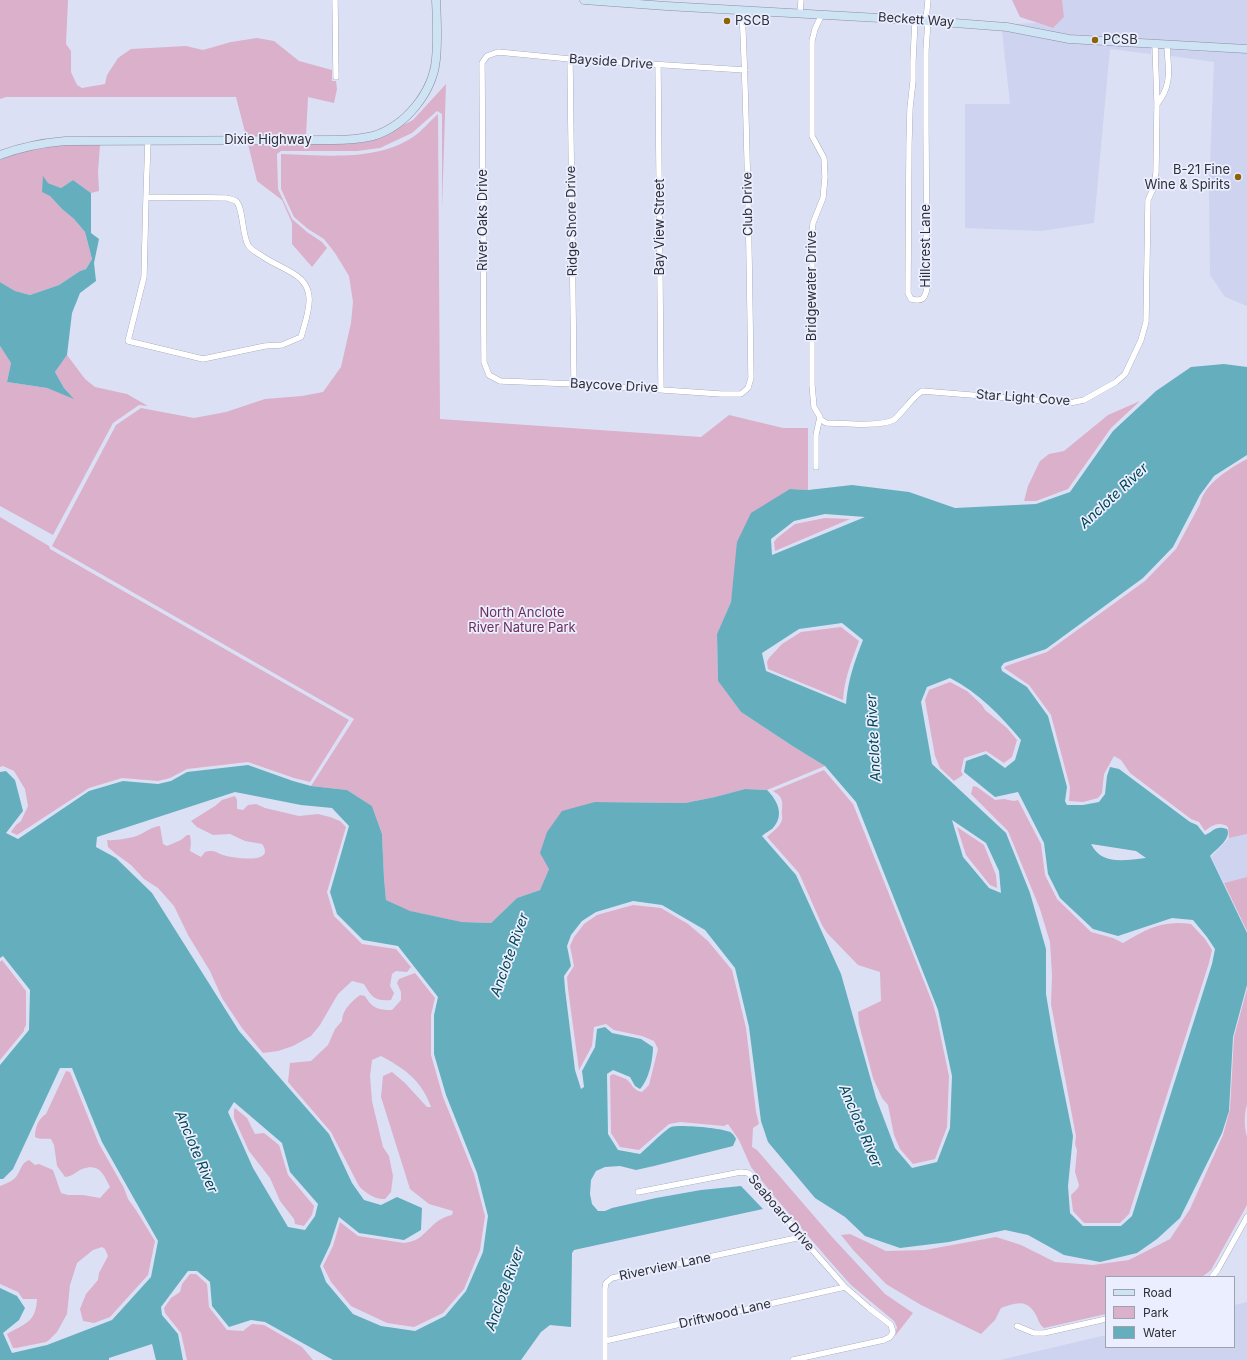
<!DOCTYPE html>
<html>
<head>
<meta charset="utf-8">
<style>
	body { margin:0 }
	#map { position:relative; width:1247px; height:1360px; overflow:hidden; background:#dce0f5; font-family:Inter,sans-serif }
	canvas { display:block }
	.legend { position:absolute; left:1105px; top:1276px; width:130px; height:72px; box-sizing:border-box; background:#eaeefe; border:1px solid #9ea1ae; margin:0; padding:5px 7px; list-style:none; font-size:12px; color:#2d2e36 }
	.legend li { display:flex; align-items:center; gap:8px; height:20px }
	.legend b { width:20px; border:1px solid #9ea1ae }
</style>
</head>
<body>
<div id="map">
<canvas width="1247" height="1360"></canvas>
<ul class="legend">
<li><b style="height:5px;background:#cee3f4"></b>Road</li>
<li><b style="height:11px;background:#dab0ca"></b>Park</li>
<li><b style="height:11px;background:#65aebe"></b>Water</li>
</ul>
</div>
<script>
const ctx = document.querySelector('canvas').getContext('2d');
ctx.lineJoin = 'round';
function fillPath(path, color) { ctx.fillStyle = color; ctx.fill(path, 'evenodd'); }
function trace(path, color, width, dash) { ctx.strokeStyle = color; ctx.lineWidth = width; ctx.lineCap = dash ? 'butt' : 'round'; ctx.setLineDash(dash || []); ctx.stroke(path); }
function drawText(font, color, halo, rows, align = 'center') {
  ctx.font = font + ' Inter,sans-serif'; ctx.lineWidth = 3.5; ctx.setLineDash([]); ctx.textBaseline = 'middle'; ctx.strokeStyle = halo; ctx.fillStyle = color; for (const [text, x, y, turn = 0] of rows) {
    ctx.save(); ctx.translate(x, y); ctx.rotate((+turn || 0) * Math.PI / 180); ctx.textAlign = isNaN(turn) ? turn : align; if (halo) ctx.strokeText(text, 0, 0); ctx.fillText(text, 0, 0); ctx.restore();
  }
}
fillPath(new Path2D(`
	M1062 0H1247V45L1070 35 1013 24 1037 23 1053 28 1064 17Z
	M1002 31 1069 43 1151 48V54L1110 49 1094 223 1041 231 965 228V104H1010Z
	M1171 50 1247 53V306L1225 297 1210 275 1209 192 1214 62 1171 56Z
	M1247 834V877L1224 883 1211 857 1229 838Z
	M1247 1302V1360H1000L1106 1335V1347H1234V1305Z`), '#ced3ef');
fillPath(new Path2D(`
	M0 0H68L66 44 71 51V72L77 85 82 88 105 84 107 75 118 58 131 49 186 46 203 50 231 42 257 38 274 41 299 61 332 70V81H336L337 89 334 103 308 97 306 136H246L236 97H6L0 99Z
	M1012 0H1062L1064 17 1053 28 1020 17Z
	M446 84 442 208V114L437 111 412 133 380 148 357 151H281L277 154 278 189 292 219 307 232 322 242 327 248 312 267 292 244V223L282 200 257 181 248 144H337L366 142 376 139 389 133 401 126 413 120Z
	M438 114 440 419 701 437 729 415 783 428H808V490L790 489 734 581 731 602 717 634 718 681 741 712 794 747 825 766 767 790 745 789 715 797 685 803 595 802 549 869 540 890 517 898 491 923 462 922 408 911 386 900 384 878 382 834 372 806 347 790 311 786 354 719 52 546 116 425 141 408 194 418 226 412 265 399 302 396 323 392 341 367 351 323 353 302 349 276 335 253 324 239 308 229 294 217 281 189V154C324 155 375 162 413 137 421 132 431 120 438 114Z
	M65 145H100L98 172 99 191 91 193 73 180 61 188 48 183 43 177 50 196 62 209 74 219 85 232 92 259 86 269 80 271 59 285 30 295 15 291 0 282V160C22 151 42 147 65 145Z
	M0 346 11 363 7 382 47 388 73 398 64 388 55 372 67 355 85 379 95 387 127 394 148 406 139 405 113 423 53 535 0 506Z
	M1140 401 1111 428 1068 489 1036 501H1024L1028 486 1040 461 1049 454 1064 451 1108 415Z
	M1247 459V834L1229 838 1228 827C1220 821 1212 825 1205 831L1199 822 1191 819 1130 773 1121 760 1114 756 1104 774 1102 793 1098 798 1083 802 1069 801 1070 787 1051 715 1029 685 1004 668 1006 666 1047 652 1145 581 1176 549 1200 504C1204 484 1230 468 1247 459Z
	M0 517 49 546 50 549 349 720 310 782 294 778 248 762 187 769 170 778 158 781 122 778 89 788 17 835 11 832 16 825 21 821 28 806 25 789 14 771 3 766 0 767Z
	M825 518 850 519 775 551 774 542 777 538 795 524Z
	M841 627 859 641C852 660 844 679 843 700L768 669 767 662 769 658 782 644 801 632Z
	M950 682 967 691 982 705 985 710 1007 728 1017 740 1012 757 1004 763 986 751 964 758 961 771 963 775 954 781 940 768 935 756 925 700 929 690Z
	M824 770 853 804 933 1004 937 1019 949 1076 947 1127 935 1159 913 1164 900 1149 894 1135 888 1105 882 1098 873 1078 859 1024 858 1012 881 1001 880 972 858 965 827 933 822 925 799 873 767 837C772 832 780 827 782 820 783 817 781 813 782 810 783 801 782 796 773 791Z
	M973 786 977 787 995 800 1004 799 1014 801 1018 800 1041 844 1045 875 1057 899 1091 932 1113 938 1123 943C1147 929 1162 920 1191 924L1205 939 1212 950 1209 963 1129 1214 1120 1223H1084L1073 1211 1071 1195 1078 1188 1079 1185 1075 1172 1077 1150 1075 1144 1076 1136 1051 1004 1052 975 1050 942 1040 909 1008 831 971 794Z
	M235 796 237 800V809L243 810 248 805 256 804 265 808 299 816 318 814 330 817 340 821 346 827 327 892 334 916 362 944 396 949 411 967 407 972 396 971 392 974 390 986 394 993 391 1000C375 1001 372 998 364 984L352 981 338 994 320 1025 311 1036 293 1046 278 1051 263 1053 242 1028 222 998 210 971 188 935 174 906 158 888 144 879 131 865 116 854 108 847 107 840C115 841 132 838 139 835 146 832 151 827 160 826L163 844 167 846 181 840 187 835H190L191 843 190 851 201 857 205 852C207 851 209 851 212 851 216 851 219 854 223 855 232 858 277 865 262 844L245 841 230 834 213 835 197 827 191 821 215 806 222 800Z
	M957 827 984 845 996 875 997 888 990 885 966 855Z
	M1247 877V931L1224 883Z
	M633 905 661 908 688 924 708 941 732 970 746 1028 756 1112 759 1124 753 1128 752 1147 757 1150 833 1238 885 1294 913 1313 895 1336 897 1327 894 1321 851 1285 827 1258 774 1196 751 1167 739 1140 728 1124 724 1126 680 1122 669 1124 639 1150 620 1147 611 1133 610 1076 613 1074C617 1076 622 1077 626 1079 632 1083 633 1091 642 1092L649 1085 658 1049 654 1041 642 1036 614 1030 606 1024 594 1027 592 1046 579 1070 568 989 567 977 574 966 570 946 574 937 584 924 597 915Z
	M2 960 26 991V1025L24 1029V1031L0 1060V962Z
	M415 973 435 998 431 1015V1055L443 1097 474 1174 485 1216 480 1250 464 1289 443 1313 414 1327 387 1323 351 1306 331 1282 323 1266 333 1246 340 1222 358 1236 404 1243C409 1242 415 1241 419 1238 432 1228 435 1219 452 1215L453 1211 429 1204 410 1189 381 1097 383 1076 392 1072 405 1083 427 1107H431C422 1081 404 1068 381 1056L372 1060 370 1076 372 1101 383 1147 389 1156 393 1176 391 1192 385 1199C376 1200 365 1193 359 1186L331 1132 288 1082 290 1063 311 1061 328 1045 335 1029 342 1021C342 1010 352 1001 360 995L365 996C372 1008 378 1010 392 1010L401 1000V992L397 983 399 979Z
	M1247 989V1104C1244 1116 1244 1126 1247 1137V1205L1211 1270 1202 1277H1106V1314L1044 1328C1039 1324 1039 1321 1036 1315 1027 1298 1015 1303 1001 1308L995 1320 981 1334 921 1305 886 1284 854 1251 841 1235 850 1234 886 1251 925 1250 996 1237 1021 1245 1055 1262 1093 1265 1129 1260 1170 1239 1190 1209 1223 1135 1230 1109 1234 1037Z
	M66 1071 70 1072 99 1144 124 1188 128 1199 136 1210 155 1241 148 1275 110 1317 94 1323 83 1321 80 1309 86 1294 98 1280 99 1273 108 1256 105 1249 102 1247 93 1250 77 1263 70 1285 67 1314 57 1332 49 1340 46 1342 16 1348H13L7 1334C24 1324 36 1323 37 1299H23L18 1292 0 1284V1186C5 1184 11 1182 15 1178 21 1172 20 1163 29 1160L35 1165 39 1164 53 1170 61 1193 68 1195H83L100 1198 110 1187C103 1174 100 1163 82 1169 75 1172 74 1176 65 1177L57 1166 54 1145 51 1139C45 1138 41 1140 35 1137 35 1128 38 1119 46 1114Z
	M235 1108 247 1118 255 1134 264 1133 279 1145 288 1175 314 1206 312 1215 304 1226 295 1224 294 1219 280 1201 270 1178 249 1151 234 1118V1110Z
	M190 1274H196L207 1284 209 1307 227 1330 244 1331V1330L252 1324 264 1325 302 1347 313 1360H187L181 1333 165 1313 164 1308 171 1298 180 1292 182 1284Z`), '#dab0ca');
fillPath(new Path2D(`
	M43 176 48 183 61 188 73 180 91 193V233L99 239 94 263 96 281 80 293 72 313 67 355 55 372 64 388 74 399 47 388 7 382 11 363 0 346V282L15 291 30 295 59 285 80 271 86 269 92 259 85 232 74 219 62 209 50 196 42 192Z
	M1224 364 1247 367V455L1214 476 1200 495 1173 547 1143 578 1046 649 1004 663 1001 667 1002 671 1027 687 1048 716 1067 787 1065 801 1067 805H1083L1099 802 1105 794 1107 776 1110 767 1119 769 1190 822 1197 825 1205 835C1214 831 1215 825 1227 829 1232 839 1216 849 1210 856L1247 933V985L1233 1037 1229 1111 1222 1133 1180 1218 1157 1239 1137 1253 1100 1262 1064 1255 1028 1235 1005 1230 949 1242 900 1248 865 1236 845 1217 815 1198 768 1142 761 1121 749 1027 735 968 705 930 662 905 633 901 596 912 582 921 571 935 567 946 571 966 564 976 565 989 575 1070 581 1089 584 1087 582 1071 595 1047 597 1029 605 1027 612 1033 641 1039 653 1047C653 1059 649 1080 640 1089L635 1086 630 1077 613 1070 607 1074 608 1134 618 1150 640 1154C646 1149 665 1130 671 1127 679 1124 719 1128 727 1131 732 1132 734 1135 736 1139L733 1146 654 1166 636 1170 620 1166 605 1167 596 1171 591 1180 590 1194 592 1204 598 1211H605L612 1208 656 1198 701 1190 741 1186 763 1209 574 1250 572 1253 571 1327 550 1325 541 1332 521 1360H333L265 1322 251 1320 229 1327 212 1306 210 1282 197 1271H188L161 1307 162 1315 178 1334 183 1360H156L152 1344 109 1358V1360H0V1288L17 1296 25 1308 19 1320 3 1333 12 1353 47 1345 112 1320 151 1277 158 1241 102 1142 72 1068H60L13 1169 3 1179H0V1065L29 1030 30 990 3 956 0 958V772L6 771 15 780 23 811 6 833 18 839 89 791 123 781 158 784 171 781 187 772 248 765 293 781 311 786 347 790 372 806 382 834 384 878 386 900 410 911 462 922 491 923 517 898 540 890 549 869 540 853 547 832 562 811 595 802 685 803 715 797 745 789 767 790C778 801 785 816 772 829 769 831 765 833 762 836L796 875 841 974 876 1098 895 1148 912 1168 937 1162 950 1128 952 1076 938 1010 856 802 825 766 794 747 741 712 718 681 717 634 731 602 737 542 751 513 790 489 808 490 852 485 909 492 955 508 1036 504 1070 492 1113 431 1156 391 1191 367ZM825 514 865 517 772 555 771 539 794 521ZM842 623 863 640C854 663 848 680 846 704L766 671 762 653 799 629ZM950 678C978 692 1001 716 1021 740L1015 760 1005 768 986 754 966 761 964 772 995 797 1018 792 1044 843 1048 874 1060 898 1093 929 1118 936 1172 918 1193 920 1207 937 1215 949 1212 964 1132 1216 1121 1226H1083L1070 1213 1068 1186 1073 1136 1054 1042 1046 994V949L1030 893 1006 833 932 764 921 702 927 687ZM235 792 301 805 332 808 349 826 330 892 337 914 363 940 398 946 438 997 434 1015V1054L446 1095 477 1173 488 1216 483 1252 466 1291 445 1316 415 1331 381 1326 353 1314 326 1282 320 1266 330 1245 339 1217 359 1233 404 1240 421 1230 422 1208 397 1197 381 1205 364 1200 352 1183 329 1134 239 1031 152 893 116 858 96 847 97 837ZM952 820 986 843 999 871 1001 893 989 888 963 857ZM1091 844 1136 851 1146 858C1125 860 1102 866 1091 844ZM234 1102 282 1143 290 1172 318 1204 315 1216 305 1230 288 1227 253 1168 228 1112Z`), '#65aebe');
const street = new Path2D(`
	M335 0 336 77
	M742 10C748 133 749 255 751 378L748 388 741 394H721L574 384 500 381 489 375 484 362 482 63 487 56 498 52 570 59 745 70
	M800 13 801 0
	M915 20 913 61V81L910 108 909 143 908 293 911 299C922 302 925 299 927 288L926 130V50L928 21
	M926 20 928 0
	M570 59 574 384
	M658 65 661 389
	M1157 104C1173 84 1168 69 1167 45
	M146 197 227 198C230 199 234 200 236 201 243 207 242 234 248 245 250 249 257 253 262 256 272 263 283 267 294 274 319 289 307 315 301 337L282 345 265 346 203 359 128 341 144 277Z
	M146 197 148 140
	M820 419 826 423C841 423 886 428 896 418 905 409 911 399 922 391L1070 403 1084 400 1116 382 1125 374 1141 340 1146 322 1148 200 1154 187 1156 172 1157 104 1155 44
	M816 467V435L820 417 814 407 812 385V234L813 223 823 198 825 177 824 158 812 136V41L815 29 822 14
	M638 1192 741 1172 748 1173 753 1177 801 1237 845 1287 869 1308 891 1325 893 1332 890 1337 884 1340 793 1360
	M1212 1277 1218 1269 1247 1217
	M1017 1326 1034 1333H1044L1106 1319
	M605 1341 845 1287
	M605 1360V1288L606 1283 612 1278 801 1237`);
const secondary = new Path2D(`
	M584 0 666 6 915 20 1007 27 1069 39 1247 49
	M0 155C21 147 42 143 65 141L333 140C347 140 360 139 373 136 406 126 433 92 436 59 438 39 437 19 436 0`);
trace(street, '#8b8ea1', 6);
trace(secondary, '#8b8ea1', 9);
trace(street, '#fff', 5.5);
trace(secondary, '#cee3f4', 8);
for (const [x, y, r, color] of [
	[727,21,4,"#8d6307"],
	[1095,40,4,"#8d6307"],
	[1238,177,4,"#8d6307"]
]) { const dot = new Path2D(); dot.arc(x, y, r, 0, 2 * Math.PI); ctx.fillStyle = color; ctx.fill(dot); trace(dot, '#eaeefe', 1.5); }
drawText('13px', '#2d2e36', '#eaeefe', [
	["Beckett Way",916,20,4],
	["Bayside Drive",611,62,4],
	["Dixie Highway",268,140],
	["Club Drive",748,204,-91],
	["River Oaks Drive",483,220,-90],
	["Ridge Shore Drive",572,221,-91],
	["Bay View Street",660,227,-90],
	["Hillcrest Lane",926,246,-90],
	["Bridgewater Drive",812,286,-90],
	["Baycove Drive",614,386,3],
	["Star Light Cove",1023,398,4],
	["Seaboard Drive",781,1213,50],
	["Riverview Lane",665,1267,-12],
	["Driftwood Lane",725,1314,-13]
]);
drawText('13px', '#2d2e36', '#eaeefe', [
	["PSCB",735,21],
	["PCSB",1103,40],
	["B-21 Fine",1230,170,"right"],
	["Wine & Spirits",1230,185,"right"]
], 'left');
drawText('13px', '#6e2e5a', '#eaeefe', [
	["North Anclote",522,613],
	["River Nature Park",522,628]
]);
drawText('italic 14px', '#004551', '#eaeefe', [
	["Anclote River",1114,496,-43],
	["Anclote River",874,738,-93],
	["Anclote River",510,955,-70],
	["Anclote River",860,1126,67],
	["Anclote River",196,1152,67],
	["Anclote River",505,1289,-70]
]);
</script>
</body>
</html>
